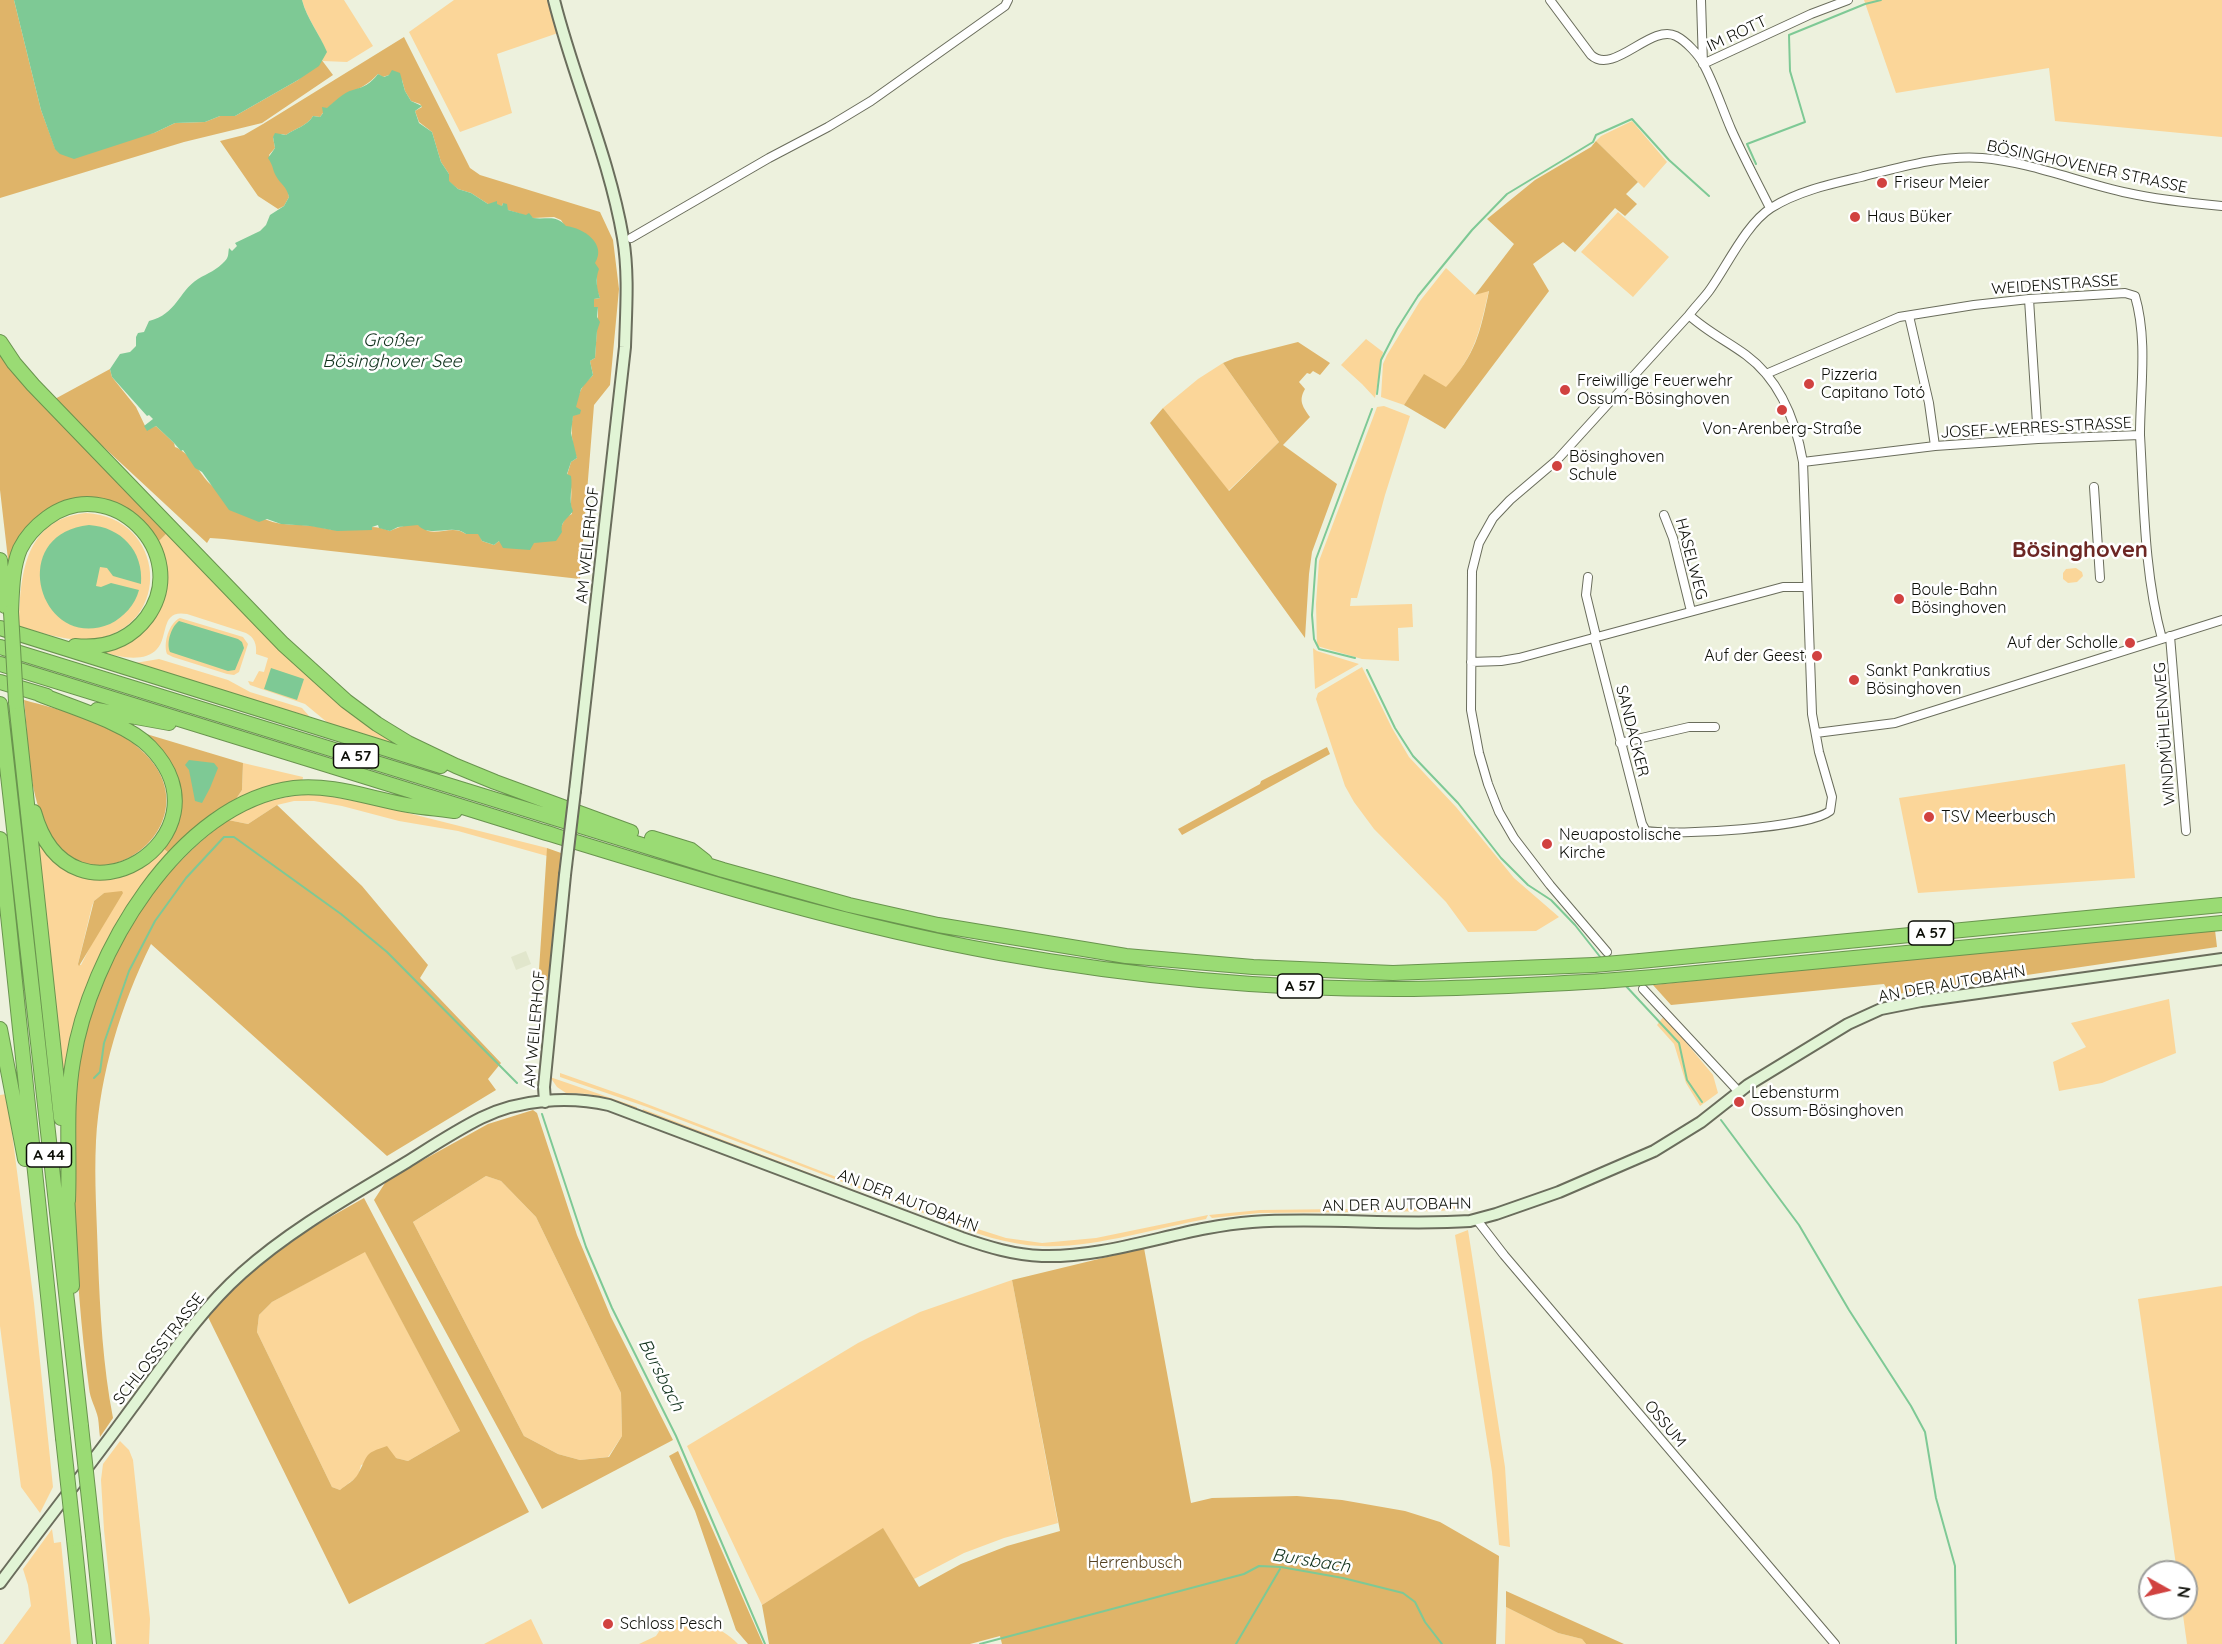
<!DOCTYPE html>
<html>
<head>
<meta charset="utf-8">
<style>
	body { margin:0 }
	#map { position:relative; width:2222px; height:1644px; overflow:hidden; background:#edf1dd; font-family:Quicksand,sans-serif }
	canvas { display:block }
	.north { position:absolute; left:2138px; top:1560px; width:60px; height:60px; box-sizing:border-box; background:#fff; border:2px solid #9e9f9c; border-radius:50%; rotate:98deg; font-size:16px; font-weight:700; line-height:24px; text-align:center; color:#0d0f08 }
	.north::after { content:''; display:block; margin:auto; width:21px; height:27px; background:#d14240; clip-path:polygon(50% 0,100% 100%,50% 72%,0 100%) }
</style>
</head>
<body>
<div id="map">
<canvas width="2222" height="1644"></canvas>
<div class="north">N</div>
</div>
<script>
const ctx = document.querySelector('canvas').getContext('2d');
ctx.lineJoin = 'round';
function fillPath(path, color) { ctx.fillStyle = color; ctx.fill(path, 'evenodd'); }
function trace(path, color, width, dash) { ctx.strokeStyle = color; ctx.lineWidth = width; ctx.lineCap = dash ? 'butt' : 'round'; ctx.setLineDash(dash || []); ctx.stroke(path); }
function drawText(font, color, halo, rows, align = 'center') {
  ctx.font = font + ' Quicksand,sans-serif'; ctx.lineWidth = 5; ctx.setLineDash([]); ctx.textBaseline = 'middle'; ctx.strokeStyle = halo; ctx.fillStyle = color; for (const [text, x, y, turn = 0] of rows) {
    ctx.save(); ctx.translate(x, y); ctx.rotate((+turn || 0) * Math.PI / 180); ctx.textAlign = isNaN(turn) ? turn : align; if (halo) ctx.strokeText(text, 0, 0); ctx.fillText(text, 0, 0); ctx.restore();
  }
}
fillPath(new Path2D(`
	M526 951 531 964 516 970 511 957Z`), '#e1e6cc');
fillPath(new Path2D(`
	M302 0H344L373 46 347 62 323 61 321 59 326 52C319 32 307 19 302 0Z
	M454 0H549L558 33 497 54 512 113 460 132 409 32Z
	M1864 0H2222V137L2055 121 2049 68 1896 93Z
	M1632 121 1667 162 1644 188 1596 141 1601 136Z
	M1618 212 1669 257 1633 297 1581 252Z
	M1446 268 1475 295 1489 290C1479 333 1476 353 1446 388L1424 375 1404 405 1381 397 1383 364 1387 355 1420 301Z
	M1366 339 1383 352 1375 398 1362 384 1341 365Z
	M1223 363 1279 442 1228 491 1163 408 1198 379Z
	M1384 406 1410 416 1385 495 1357 598H1351L1350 606 1412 604 1413 627 1398 628 1399 661 1362 659 1317 646 1316 604 1319 561 1377 407Z
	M86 513C166 517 174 626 95 639 70 643 43 633 19 626 20 576 24 519 86 513Z
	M169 531 398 745 328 723 305 704 250 685 248 681 253 682 259 671 264 672 268 658 256 654C257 644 254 637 246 633L187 614C160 609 169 636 157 649 145 663 118 657 103 652L149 621 157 543Z
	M2076 568 2082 572 2083 576 2077 582 2068 583 2063 579V573L2066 569Z
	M180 618 243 637 248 644 239 672 234 675 227 674 173 657 167 654C163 643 169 623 180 618Z
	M1313 648 1317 651 1359 664 1315 689Z
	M159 659 228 680 250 692 302 708 310 717 135 663Z
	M1362 667 1392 728 1409 757 1456 807 1514 878 1559 917 1536 931 1468 932 1446 902 1374 829 1354 802 1345 786 1316 699 1318 693Z
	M243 763 303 777 302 783 261 790 234 802 242 790Z
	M2125 764 2135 878 1918 893 1899 798Z
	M319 794 384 807 547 848V856L458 831 399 821 342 806 314 801H294L277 805 248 824 228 820C257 802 285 795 319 794Z
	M40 843C75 887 124 889 163 848L171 855 66 1079H63L37 844ZM104 893 90 947 81 965 78 964 92 906 94 901Z
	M2169 999 2176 1053 2102 1083 2059 1091 2053 1062 2086 1047 2071 1023Z
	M1664 1016 1713 1075 1718 1093 1700 1106 1686 1083 1674 1044 1657 1025Z
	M560 1073 634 1099 940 1217 939 1219 647 1107 560 1077Z
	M550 1077 637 1107V1109L589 1094 566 1093 557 1087Z
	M7 1094 34 1303 53 1487 40 1513 21 1487 0 1326V1095Z
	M643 1109 937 1222 938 1223 642 1111Z
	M486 1176 501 1181 536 1217 621 1393 622 1436 608 1457 580 1460 558 1454 524 1436 413 1222Z
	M1463 1204 1465 1207 1441 1211 1259 1213 1212 1218 1209 1215 1260 1210 1432 1208Z
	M1208 1215 1206 1219C1157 1228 1090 1249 1041 1246 1007 1245 975 1233 943 1221V1218L1006 1238 1042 1243 1096 1238Z
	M1208 1222V1224C1144 1237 1069 1261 1004 1246 983 1242 963 1233 943 1226V1225C975 1236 1007 1248 1041 1250 1091 1252 1157 1231 1208 1222Z
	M1468 1230 1505 1467 1510 1547 1499 1545 1492 1472 1455 1235Z
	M365 1251 460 1431 408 1461 396 1458 361 1465 358 1476 340 1490 332 1487 257 1332 259 1315 272 1302Z
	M1012 1280 1058 1523 1004 1538 964 1553 914 1579 883 1529 762 1605 687 1446 858 1343 920 1312Z
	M2222 1286V1644H2187L2182 1608H2186V1572H2177L2138 1299Z
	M120 1441 129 1450 133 1460 150 1619 149 1644H116L104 1530 101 1480 103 1464Z
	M52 1529 54 1543 61 1542 71 1644H3L31 1606 28 1585 23 1569Z
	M1506 1607 1558 1633 1582 1639 1586 1644H1505Z
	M531 1619 543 1644H484Z
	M672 1620C697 1620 720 1625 738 1644H639L656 1636 662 1627Z`), '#fbd699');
fillPath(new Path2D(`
	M0 0H14L41 110 55 148 154 133 175 123 205 122 220 116H235L298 80 321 59 333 75 262 123 184 142 0 198Z
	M404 37 470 168 480 175 600 212 613 240 619 289 610 385 594 405 580 579 224 539 210 538 207 543 53 400 110 369 112 377 136 407 147 430 156 426 174 443 175 447C189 452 198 471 208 482 218 492 254 514 267 520 282 526 297 524 313 526 322 527 332 531 341 530 360 529 373 523 390 531 398 527 411 523 419 525 423 526 425 530 428 531 441 534 454 525 466 534H479L482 541 494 545 499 541 534 543 561 527 566 517 572 514C569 498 575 490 567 475L571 462 577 458C568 435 571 407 583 386 586 381 590 379 593 375L590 361 595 358 598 313V307H594V299L600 298 597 290V275L561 220 554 217 533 218 508 210 503 203 502 206 488 204 471 193 458 189 448 181 449 174 441 162 432 132 419 122 415 111 422 107 420 104 411 101 405 91 402 80 389 75 383 77 378 74C361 93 335 95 320 117L313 116C307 126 296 128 286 135L282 134 273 137 275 148 269 155 287 188 289 197 284 206 278 209 258 196 220 141 244 135 263 124Z
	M1596 141 1638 182 1626 194 1637 204 1625 216 1615 208 1575 252 1563 242 1533 264 1549 291 1445 429 1404 405 1424 374 1446 387C1476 354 1480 333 1489 291L1475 295 1514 244 1487 219 1535 180 1591 147Z
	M1298 342 1330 363 1320 375 1313 371 1310 374 1307 373 1299 382 1305 389C1298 401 1303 407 1310 417L1283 445 1337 484 1312 552 1309 574 1305 638 1150 423 1163 408 1229 491 1279 442 1223 363 1235 358Z
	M0 349 169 531 157 543 132 514 59 505 9 568 0 490Z
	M24 700C61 710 103 720 134 744 225 814 101 915 52 837 27 797 29 745 24 700Z
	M143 733 243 763 242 790 234 802 208 820 171 855 163 848C182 825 185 787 168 761 162 750 152 742 143 733Z
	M1327 747 1330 754 1182 835 1178 829 1260 784 1261 781Z
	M277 805 362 886 428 965 420 978 501 1063 488 1079 496 1090 387 1156 151 944C121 1005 100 1073 96 1141 94 1180 97 1220 98 1259 100 1312 103 1366 113 1418L100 1437C99 1431 99 1424 98 1418 96 1408 90 1399 89 1388 81 1328 76 1268 75 1207 74 1175 72 1143 73 1111 78 998 136 886 228 820L248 824Z
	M547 848 561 853 560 863 563 865 550 980H535V971L539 970Z
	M122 891 123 893 79 966 78 964 94 901 104 893Z
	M2215 930 2217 947 1891 995 1884 984 1671 1005 1653 985 1797 970Z
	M533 1110 537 1113 577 1235 611 1317 673 1440 542 1509 374 1200 387 1180 488 1124ZM486 1176 501 1181 536 1217 621 1393 622 1436 609 1457 580 1460 558 1454 524 1436 413 1222Z
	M364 1198 529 1512 349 1604 208 1317 239 1280 311 1228ZM365 1252 460 1431 408 1461 396 1458 387 1446C363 1454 369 1454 358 1474 355 1480 346 1485 340 1490L332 1487 257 1332 259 1315 272 1302Z
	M1144 1248 1191 1503 1212 1498 1297 1496 1342 1500 1405 1511 1440 1522 1499 1556 1496 1644H1002L1000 1636 970 1644H769L762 1605 883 1528 919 1587 961 1564 1007 1546 1060 1531 1012 1280Z
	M678 1451 763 1644H748L736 1630 695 1511 669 1456Z
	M1506 1591 1624 1644H1586L1582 1639 1558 1633 1506 1607Z`), '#dfb469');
fillPath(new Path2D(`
	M14 0H302C307 19 319 33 327 52L319 66 298 80 235 116H220L205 122 175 123 154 133 74 159 60 154 55 149 41 110Z
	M392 70 400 73 405 91 411 101 422 106 415 111 419 123 432 132 441 162 449 174V181L458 189 471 193 488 204 497 201V204L502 206 503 203 507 204 508 210 526 215 529 213 533 218C547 220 556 214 566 226 584 228 607 244 595 263L599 269C595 279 597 289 600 298L594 299V307H598L597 317 600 322 597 331 595 358 590 361 593 375 581 389 576 407 581 410 580 414 573 416 571 433 577 458 571 462 567 474 571 476C573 488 568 500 573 511 568 519 560 521 562 532L556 541 534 543 530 550 503 548 499 541 494 545 482 541 478 534H466C452 523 430 539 418 525L398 527 390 531 379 528 378 525 372 527V530L337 531 310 526 281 524 267 519 259 522 229 510 202 472 195 468 183 450 181 451 174 443 156 426 147 431 144 426 153 419 149 415 147 416 112 377 110 369 120 354 130 352 136 346V337L138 333 144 332 149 321C177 314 178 292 198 279 208 273 217 270 225 261 229 257 228 253 229 248L232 251 237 246 235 243 260 231 266 225 270 215 284 206 289 197C286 185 281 185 276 176 272 169 274 167 268 158L275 148 273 137 275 133 286 135C296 128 307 126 313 116L320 117 323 113 322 107 327 108C334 102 344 92 353 90 364 87 370 84 378 74L384 77 389 75Z
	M89 525C121 527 144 551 141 584L113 576 107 568 100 567 96 586 101 587 111 583 139 590C135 605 124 617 110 624 40 653 5 534 89 525Z
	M179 621 238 639 242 642 244 648 235 670 228 671 170 652C166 643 171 627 179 621Z
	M271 668 304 679 297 700 264 689Z
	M189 760 214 763 218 768 210 788 202 803 195 801 189 770 185 765Z`), '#7ec995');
trace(new Path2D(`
	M1756 164 1747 144 1805 122 1790 71 1789 35 1865 4 1881 0
	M1377 394 1381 360 1397 329 1418 296 1472 230 1507 194 1593 142 1596 135 1632 119 1669 160 1709 196
	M1355 658 1319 649 1314 639 1312 615 1316 559 1372 409
	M1367 670 1395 728 1413 756 1458 803 1501 858 1528 885 1551 900 1575 925 1601 958
	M1625 985 1679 1043 1687 1080 1702 1102
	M94 1078 100 1072 104 1043 129 971 155 921 186 878 224 837H234L341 914 387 952 517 1083
	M542 1114 586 1247 612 1308 676 1436 765 1644
	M1721 1120 1799 1225 1849 1310 1911 1406 1925 1432 1936 1498 1955 1566 1956 1644
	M980 1644 1244 1574 1259 1566 1281 1567 1343 1578 1403 1593 1415 1602 1425 1622 1442 1644
	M1236 1644 1280 1569`), '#7ec995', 2);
const street = new Path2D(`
	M1550 0 1591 55C1614 76 1651 23 1676 36 1686 41 1699 55 1704 65 1715 86 1722 108 1731 129 1743 156 1757 182 1770 208
	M1701 0 1703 64
	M1703 64 1811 14 1848 0
	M631 238 769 158 828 127 871 101 1005 6 1008 0
	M2029 299 2038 439
	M1909 316 1929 403 1935 446
	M1766 374 1899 317 1974 305 2029 299 2125 293 2135 296C2148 340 2140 390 2140 435
	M1803 462 1935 446 2038 439 2140 435C2144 503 2144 573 2162 639
	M2094 487 2100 578
	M1664 515 1673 538 1691 611
	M1588 577 1586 595 1596 636
	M2170 636 2186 831
	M1594 637 1642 824 1646 831C1676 836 1809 828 1830 811L1832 797 1819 752 1812 714 1803 462C1796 422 1780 380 1746 355 1727 341 1706 331 1689 315
	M1471 662 1501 661 1519 658 1783 587H1807
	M1816 733 1895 723 2222 620
	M1620 743 1689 727H1715
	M1607 952 1550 885 1514 838 1499 812 1488 784 1479 753 1471 710 1472 571 1479 543 1493 518 1510 500 1557 460 1689 315C1695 307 1703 299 1709 291 1727 266 1746 224 1771 208 1798 191 1831 184 1861 177 1901 167 1941 155 1982 158 2031 162 2080 183 2128 193 2159 200 2190 203 2222 206
	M1643 989 1739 1092
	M1477 1220 1504 1255 1835 1644`);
const secondary = new Path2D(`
	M554 0C574 80 609 156 623 238 629 274 626 311 625 347L575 791
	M545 1102 544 1087 565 875
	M0 1583C43 1525 88 1468 131 1409 166 1362 198 1312 242 1273 291 1229 351 1196 407 1162 431 1147 455 1131 481 1118 519 1099 569 1096 609 1105L962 1238C988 1247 1014 1255 1042 1256 1112 1258 1182 1227 1252 1222 1325 1217 1398 1226 1470 1221L1496 1214 1559 1192 1654 1151 1701 1122 1748 1085 1848 1024 1881 1009 1921 1001 2222 959`);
const highway = new Path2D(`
	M0 342 14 363 33 385 283 644 346 701 377 724 408 743 456 766 495 782 631 832
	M0 560 5 606
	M11 612C12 592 12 568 20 549 26 537 36 526 47 518 111 471 193 553 147 617 129 641 104 649 75 646
	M0 628 441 766
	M0 647 723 870 849 905 938 925 1126 956 1253 967 1393 973 1594 965
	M0 664C179 718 358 775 537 830 690 877 843 925 1000 953 1130 976 1263 989 1395 989 1464 989 1533 985 1602 981
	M0 682 47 696
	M16 702 61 1118
	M0 704 81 1426
	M97 710 169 723
	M34 812C70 942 237 836 150 747 127 723 71 707 39 694
	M652 838 691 850 705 861
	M0 839 63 1438
	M1640 961 2222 905
	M1654 977 2222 923
	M0 1029 25 1159
	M67 1194 72 1286
	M68 1201C70 1154 65 1107 73 1061 89 956 179 802 294 788 329 784 363 796 397 803 416 807 436 809 455 811
	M93 1536 104 1644
	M74 1539 85 1644`);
trace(street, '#6a6d5c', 10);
trace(secondary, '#6a6d5c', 14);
trace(highway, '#69944e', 16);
trace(street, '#fff', 8);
trace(secondary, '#e1f4d5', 10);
trace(highway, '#9adb74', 14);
const secondaryBridge = new Path2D(`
	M565 875 575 791`);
const highwayBridge = new Path2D(`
	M11 612 16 702
	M1594 965 1640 961
	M1602 981 1654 977
	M81 1426 93 1536
	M63 1438 74 1539`);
trace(secondaryBridge, '#6a6d5c', 14, []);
trace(highwayBridge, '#69944e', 16, []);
trace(secondaryBridge, '#e1f4d5', 10);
trace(highwayBridge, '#9adb74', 14);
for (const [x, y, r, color] of [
	[1882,183,6,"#d14240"],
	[1855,217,6,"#d14240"],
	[1809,384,6,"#d14240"],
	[1565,390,6,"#d14240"],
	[1782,410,6,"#d14240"],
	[1557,466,6,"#d14240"],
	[1899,599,6,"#d14240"],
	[2130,643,6,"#d14240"],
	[1817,656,6,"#d14240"],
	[1854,680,6,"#d14240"],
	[1929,817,6,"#d14240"],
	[1547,844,6,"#d14240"],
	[1739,1102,6,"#d14240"],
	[608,1624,6,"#d14240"]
]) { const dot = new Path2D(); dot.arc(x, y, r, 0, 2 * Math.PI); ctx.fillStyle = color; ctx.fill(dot); trace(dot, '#fff', 2); }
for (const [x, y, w] of [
	[356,756,45],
	[1931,933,45],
	[1300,986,45],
	[49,1155,45]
]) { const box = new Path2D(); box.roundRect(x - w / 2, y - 12, w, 24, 4.5); ctx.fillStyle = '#fff'; ctx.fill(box); trace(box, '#0d0f08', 1.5); }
drawText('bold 15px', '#0d0f08', null, [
	["A 57",356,756],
	["A 57",1931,933],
	["A 57",1300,986],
	["A 44",49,1155]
]);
drawText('16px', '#0d0f08', '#fff', [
	["IM ROTT",1737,34,-25],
	["BÖSINGHOVENER STRASSE",2087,167,12],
	["WEIDENSTRASSE",2055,285,-4],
	["JOSEF-WERRES-STRASSE",2036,428,-3],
	["AM WEILERHOF",588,545,-84],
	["HASELWEG",1691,559,75],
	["SANDACKER",1632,731,76],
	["WINDMÜHLENWEG",2165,734,-94],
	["AN DER AUTOBAHN",1952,984,-10],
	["AM WEILERHOF",535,1029,-85],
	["AN DER AUTOBAHN",908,1201,21],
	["AN DER AUTOBAHN",1397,1205,-1],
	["SCHLOSSSTRASSE",159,1349,-52],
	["OSSUM",1665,1424,50]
]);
drawText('16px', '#0d0f08', '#fff', [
	["Friseur Meier",1894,183],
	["Haus Büker",1867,217],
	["Pizzeria",1821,375],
	["Capitano Totó",1821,393],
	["Freiwillige Feuerwehr",1577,381],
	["Ossum-Bösinghoven",1577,399],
	["Von-Arenberg-Straße",1782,429,"center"],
	["Bösinghoven",1569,457],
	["Schule",1569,475],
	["Boule-Bahn",1911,590],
	["Bösinghoven",1911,608],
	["Auf der Scholle",2118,643,"right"],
	["Auf der Geest",1805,656,"right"],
	["Sankt Pankratius",1866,671],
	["Bösinghoven",1866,689],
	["TSV Meerbusch",1941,817],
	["Neuapostolische",1559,835],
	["Kirche",1559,853],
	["Lebensturm",1751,1093],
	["Ossum-Bösinghoven",1751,1111],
	["Schloss Pesch",620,1624]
], 'left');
drawText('16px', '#534020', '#fff', [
	["Herrenbusch",1135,1563]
]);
drawText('italic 18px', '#11321d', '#fff', [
	["Großer",392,341],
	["Bösinghover See",392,362],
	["Bursbach",661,1375,63],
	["Bursbach",1311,1561,9]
]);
drawText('bold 22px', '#6d2724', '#fff', [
	["Bösinghoven",2080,550]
]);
</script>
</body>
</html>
